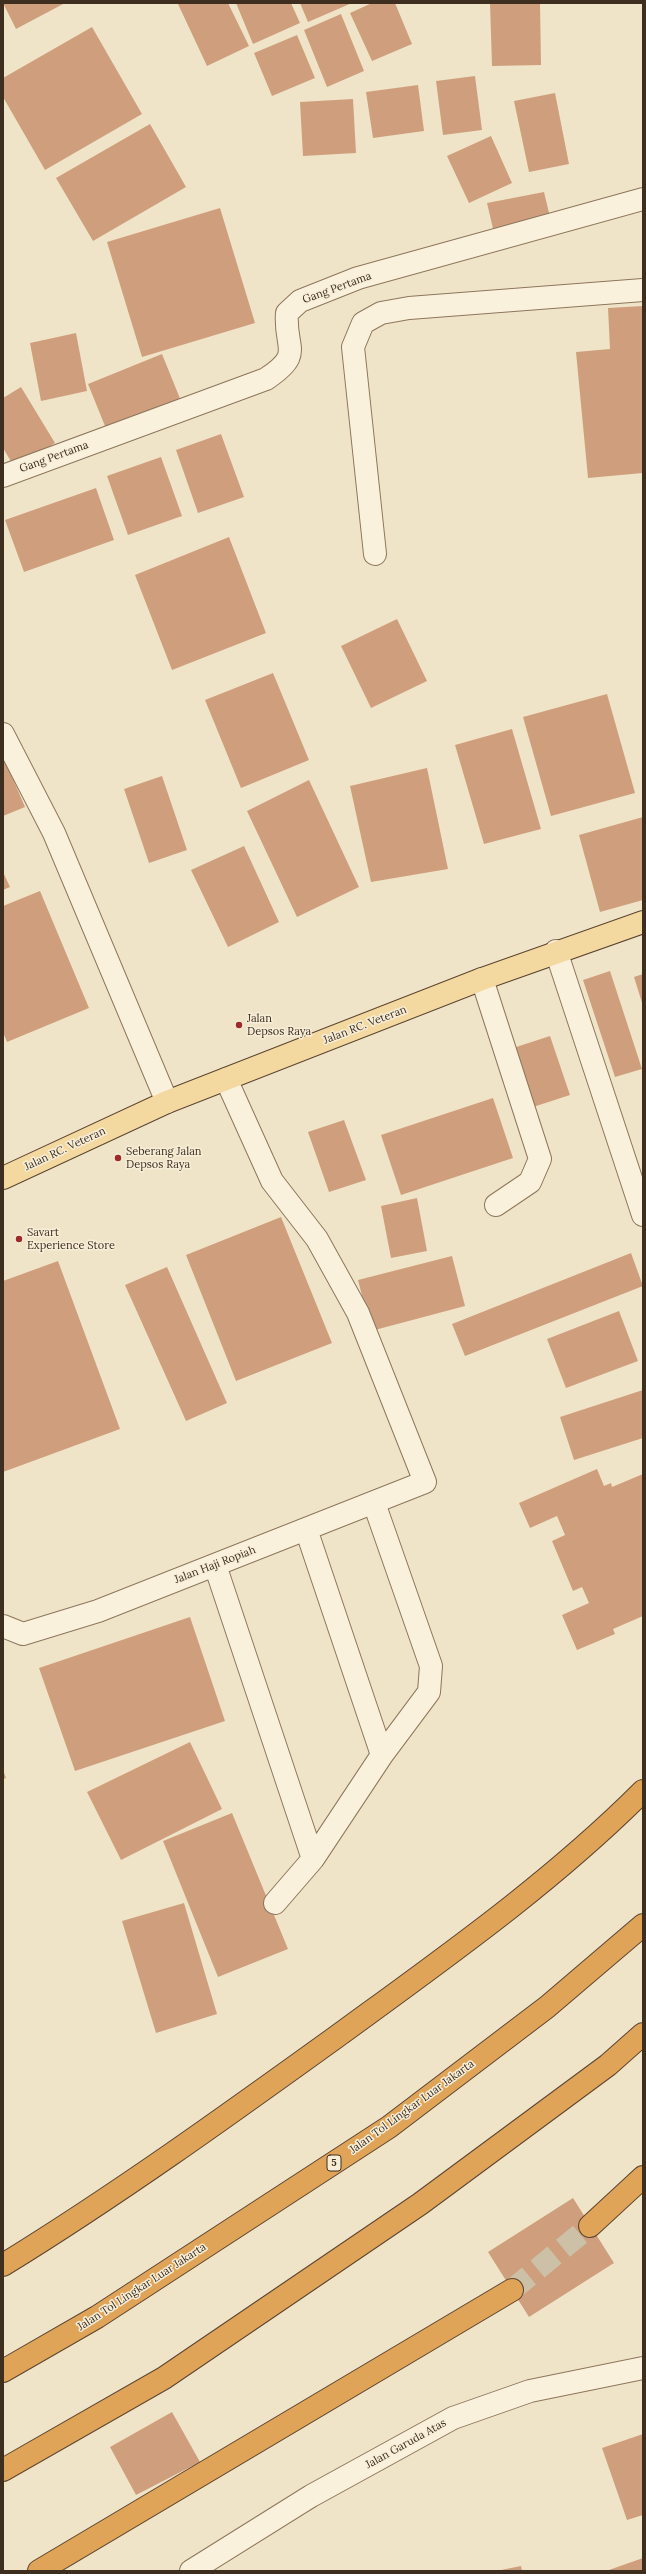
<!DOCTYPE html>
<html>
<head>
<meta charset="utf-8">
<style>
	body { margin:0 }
	#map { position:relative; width:646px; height:2574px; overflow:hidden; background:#f0e4c8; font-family:Lora,serif }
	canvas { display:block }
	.frame { position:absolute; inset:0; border:4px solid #3d2e20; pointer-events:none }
</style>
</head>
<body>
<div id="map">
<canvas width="646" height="2574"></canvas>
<div class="frame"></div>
</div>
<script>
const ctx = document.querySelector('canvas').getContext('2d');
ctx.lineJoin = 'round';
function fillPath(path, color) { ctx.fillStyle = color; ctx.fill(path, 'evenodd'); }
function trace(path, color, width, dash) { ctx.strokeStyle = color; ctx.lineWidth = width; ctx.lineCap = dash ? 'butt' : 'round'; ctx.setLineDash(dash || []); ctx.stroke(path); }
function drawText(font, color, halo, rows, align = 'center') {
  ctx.font = font + ' Lora,serif'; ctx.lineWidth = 3; ctx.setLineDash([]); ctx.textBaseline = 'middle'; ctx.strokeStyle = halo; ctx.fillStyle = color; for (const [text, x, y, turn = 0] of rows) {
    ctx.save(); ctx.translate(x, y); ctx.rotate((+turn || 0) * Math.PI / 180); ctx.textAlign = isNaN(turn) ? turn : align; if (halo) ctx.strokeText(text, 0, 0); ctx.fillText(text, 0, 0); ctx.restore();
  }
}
fillPath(new Path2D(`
	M3 3H65L16 29Z
	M180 3H228L249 46 207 66 178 4Z
	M236 3H291L300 23 253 44Z
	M300 3H352L308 22Z
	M372 3H395L412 44 372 61 350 13Z
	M490 3H540L541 65 492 66Z
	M341 14 364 71 327 87 304 30Z
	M92 27 142 114 45 170 3 97V78Z
	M297 35 315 78 272 96 254 53Z
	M475 76 482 130 443 135 436 81Z
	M418 85 424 131 373 138 366 92Z
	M555 93 569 164 529 172 514 101Z
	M353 99 356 153 303 156 300 102Z
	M150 124 186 187 93 241 56 178Z
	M491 136 512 183 469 203 447 156Z
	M544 192 551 221 494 233 487 203Z
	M220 208 255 323 142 357 107 242Z
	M643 306V473L588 478 576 352 610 349 608 308Z
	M76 333 87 391 41 401 30 343Z
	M162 354 181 401 107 431 88 384Z
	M21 387 55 443 15 468 3 448V398Z
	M221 434 244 497 198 513 176 450Z
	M161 457 182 516 128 535 107 476Z
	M96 488 114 540 24 572 5 520Z
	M229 537 266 633 172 670 135 575Z
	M397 619 427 681 371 708 341 646Z
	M273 673 309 760 241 788 205 700Z
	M607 694 635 793 551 816 523 717Z
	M512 729 541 829 484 844 455 745Z
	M3 756 25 807 3 816Z
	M427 768 448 869 371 882 350 786Z
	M162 776 187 850 149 863 124 789Z
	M309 780 359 887 297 917 247 811Z
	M643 817V900L600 912 579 835Z
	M244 846 279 922 228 947 191 870Z
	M3 872 10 887 3 890Z
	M40 891 89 1008 7 1042 3 1032V906Z
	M610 971 642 1069 615 1077 583 980Z
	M643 974V1006L634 977Z
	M550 1036 570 1095 527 1109 507 1050Z
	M493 1098 513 1158 401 1195 381 1135Z
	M344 1120 366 1180 329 1192 308 1132Z
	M417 1198 427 1251 391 1258 381 1206Z
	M281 1217 332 1343 236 1381 186 1255Z
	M631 1253 643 1286 465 1356 452 1324Z
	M452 1256 465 1306 371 1331 358 1280Z
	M58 1261 120 1429 3 1472V1281Z
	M167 1267 227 1403 186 1421 125 1285Z
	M619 1311 638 1361 566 1388 547 1339Z
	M643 1390V1438L574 1460 560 1417Z
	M597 1469 604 1486 611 1483 612 1487 643 1474V1616L613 1629 615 1634 577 1650 562 1615 589 1603 582 1587 573 1591 552 1541 565 1535 557 1516 530 1528 519 1503Z
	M190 1617 225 1721 75 1771 39 1668Z
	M190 1742 222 1809 121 1860 87 1792Z
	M3 1770 6 1778 3 1779Z
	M232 1813 288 1949 218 1977 163 1841Z
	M184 1903 217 2014 156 2033 122 1921Z
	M573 2198 614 2263 529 2317 488 2252Z
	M172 2412 200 2462 136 2495 110 2447Z
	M643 2434V2515L627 2520 602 2448Z
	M643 2558V2571H606Z
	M521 2566 522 2571H501V2570Z`), '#cf9f7d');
trace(new Path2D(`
	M512 2290 590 2226`), '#ccc0a6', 22, [22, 11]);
const minor = new Path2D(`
	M3 476 266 379C305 353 284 349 287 313L300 301 358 278 643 199
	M375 554 353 347 363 323 381 313 409 308 643 290
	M3 734 54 833 167 1102
	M556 951 643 1215
	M482 979 540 1159 530 1182 496 1205
	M374 1503 431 1666 429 1692 382 1755
	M215 1565 313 1859
	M3 1626 23 1634 98 1611 425 1482 358 1313 317 1239 272 1181 226 1079
	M275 1903 313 1859 382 1755 306 1529
	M191 2571 311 2496 453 2418 530 2391 643 2368`);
const major = new Path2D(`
	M3 1178 167 1102 482 979 643 922`);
const highway = new Path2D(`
	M590 2226 643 2177
	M3 2265C120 2193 232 2112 343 2032 447 1956 552 1882 643 1791
	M3 2371 97 2317 389 2127 547 2007 643 1925
	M3 2470 164 2378 420 2204 608 2065 643 2034
	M39 2571 512 2290`);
trace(minor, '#8d765c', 24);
trace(major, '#5b4430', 24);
trace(highway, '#5b4430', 24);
trace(minor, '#faf1dc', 22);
trace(major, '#f3d9a0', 22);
trace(highway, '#e0a458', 22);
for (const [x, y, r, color] of [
	[239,1025,4,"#9e2a2b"],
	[118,1158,4,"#9e2a2b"],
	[19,1239,4,"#9e2a2b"]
]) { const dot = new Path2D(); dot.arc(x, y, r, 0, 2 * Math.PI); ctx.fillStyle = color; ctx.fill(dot); trace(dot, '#f7eed8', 1.5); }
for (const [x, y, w] of [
	[334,2163,14]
]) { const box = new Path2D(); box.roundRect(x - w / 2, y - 8, w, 16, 3); ctx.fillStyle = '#f7eed8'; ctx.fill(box); trace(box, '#3d2e20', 1); }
drawText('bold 10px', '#3d2e20', null, [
	["5",334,2163]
]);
drawText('11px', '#3d2e20', '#f7eed8', [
	["Gang Pertama",337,288,-20],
	["Gang Pertama",54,457,-20],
	["Jalan RC. Veteran",365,1025,-21],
	["Jalan RC. Veteran",65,1149,-25],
	["Jalan Haji Ropiah",215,1565,-21],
	["Jalan Tol Lingkar Luar Jakarta",412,2107,-36],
	["Jalan Tol Lingkar Luar Jakarta",142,2287,-33],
	["Jalan Garuda Atas",406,2444,-29]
]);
drawText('11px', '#3d2e20', '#f7eed8', [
	["Jalan",247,1019],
	["Depsos Raya",247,1032],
	["Seberang Jalan",126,1152],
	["Depsos Raya",126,1165],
	["Savart",27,1233],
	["Experience Store",27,1246]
], 'left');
</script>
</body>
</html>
